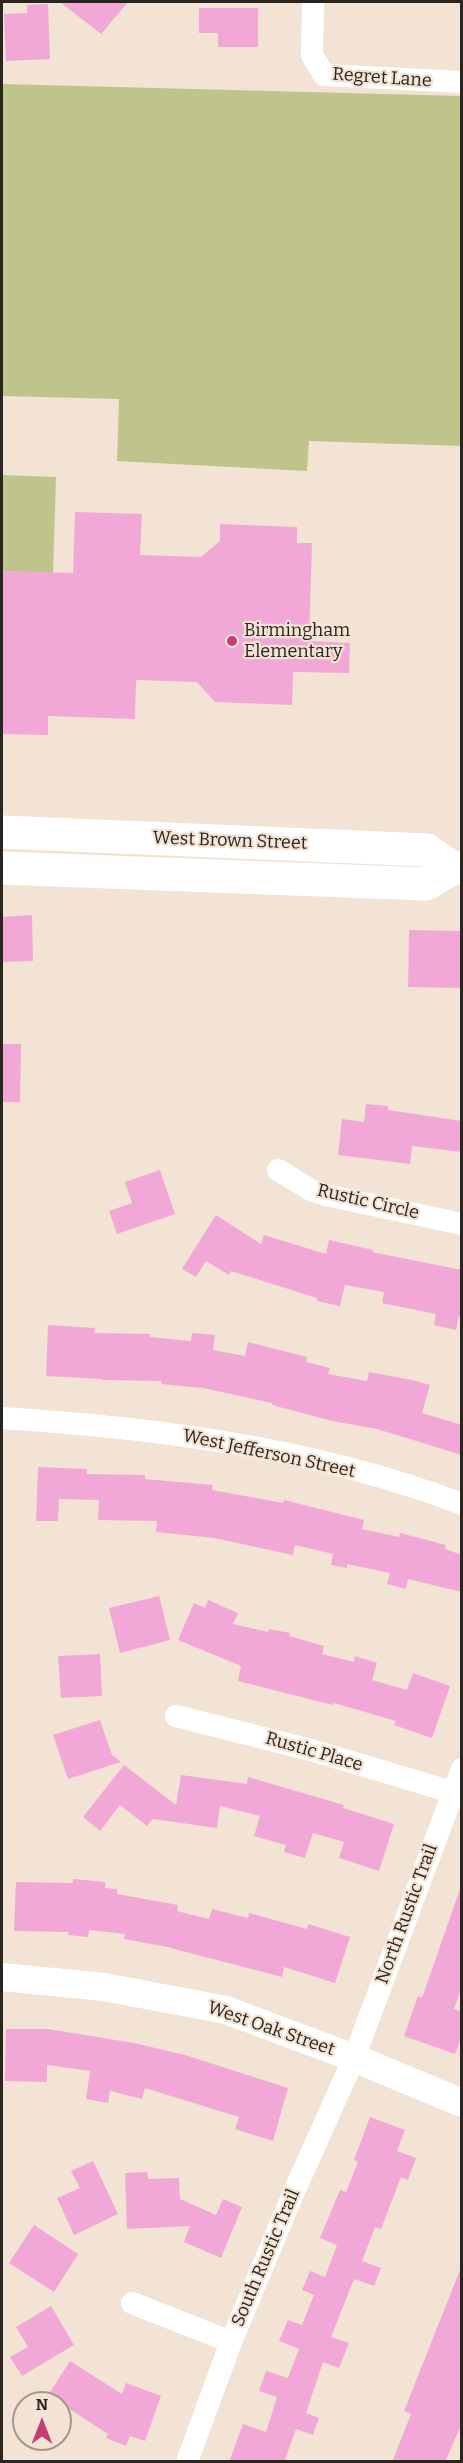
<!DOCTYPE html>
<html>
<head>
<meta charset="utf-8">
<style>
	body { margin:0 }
	#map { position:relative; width:463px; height:2463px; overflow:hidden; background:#f3e3d4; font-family:Bitter,serif }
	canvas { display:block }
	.frame { position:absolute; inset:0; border:3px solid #2b2520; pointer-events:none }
	.north { position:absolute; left:12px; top:2391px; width:60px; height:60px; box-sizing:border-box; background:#f3e3d4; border:2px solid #a3978c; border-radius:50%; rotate:0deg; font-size:16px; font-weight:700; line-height:24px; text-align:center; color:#2b2520 }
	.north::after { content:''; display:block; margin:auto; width:21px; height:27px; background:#c63c74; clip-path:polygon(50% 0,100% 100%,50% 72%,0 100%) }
</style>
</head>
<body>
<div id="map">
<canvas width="463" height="2463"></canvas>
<div class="frame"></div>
<div class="north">N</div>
</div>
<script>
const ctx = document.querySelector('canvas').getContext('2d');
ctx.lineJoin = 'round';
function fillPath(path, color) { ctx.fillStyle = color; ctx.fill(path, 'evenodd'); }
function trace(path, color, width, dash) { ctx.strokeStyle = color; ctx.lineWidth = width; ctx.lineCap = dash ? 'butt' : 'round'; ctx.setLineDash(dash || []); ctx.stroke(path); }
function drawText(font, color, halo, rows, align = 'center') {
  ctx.font = font + ' Bitter,serif'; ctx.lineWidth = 4.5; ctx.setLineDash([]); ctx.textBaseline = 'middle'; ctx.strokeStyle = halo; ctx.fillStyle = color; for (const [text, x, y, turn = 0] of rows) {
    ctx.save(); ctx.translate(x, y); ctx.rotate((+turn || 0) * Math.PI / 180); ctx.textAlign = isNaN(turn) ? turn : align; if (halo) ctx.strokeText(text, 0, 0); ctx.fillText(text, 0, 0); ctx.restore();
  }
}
fillPath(new Path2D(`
	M2 84 461 96V446L309 441 307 471 117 461 119 399 2 396Z
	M2 475 56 477 53 573 2 571Z`), '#bfc48d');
fillPath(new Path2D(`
	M60 2H128L101 34Z
	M48 4 50 59 6 61 4 14 27 13V5Z
	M199 8H258V47H218V33H199Z
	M75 512 142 514 140 555 201 557 220 541V524L297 527V543H312L309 641 350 643 349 673 293 672 292 705 215 702 197 682 136 680 135 719 48 716V735L2 734V571L73 573Z
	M32 915 33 961 2 962V917Z
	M409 930 462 931V988L408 987Z
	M2 1044H21L20 1102H2Z
	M366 1104 388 1106V1110L462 1121V1152L412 1146 410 1164 338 1155 342 1119 364 1122Z
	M160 1170 175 1214 117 1234 109 1211 132 1203 125 1182Z
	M216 1215 261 1244 264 1235 326 1254 329 1240 373 1250 372 1252 462 1270V1317L459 1316 456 1330 434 1325 436 1314 382 1303 384 1292 345 1285 340 1306 317 1301V1298L231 1271 229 1275 206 1261 196 1277 182 1269Z
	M48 1325 95 1328 94 1333 150 1334V1337L191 1341 192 1333 215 1335 213 1350 245 1356 248 1342 307 1357 306 1362 330 1368 328 1374 367 1381 369 1372 412 1380 430 1385 422 1413 462 1425V1455L377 1429 332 1421 272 1405V1403L203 1388 161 1384 162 1381 102 1380V1379L46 1376Z
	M38 1467 87 1469V1474L145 1475V1479L213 1485 212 1490 283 1503 284 1500 364 1520 362 1529 399 1537 400 1533 446 1545 445 1549 462 1555V1592L408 1579 406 1589 387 1584 390 1573 347 1564V1568L331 1565 333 1554 295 1545 293 1555 214 1538 156 1532 157 1521 98 1520 99 1500 59 1499 58 1521H36Z
	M159 1596 170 1640 120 1653 109 1608Z
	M208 1600 238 1613 233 1624 268 1632 269 1629 290 1633 289 1636 324 1646 322 1654 354 1662 355 1656 377 1663 372 1680 407 1690 413 1673 450 1686 432 1738 394 1725 396 1721 334 1703 333 1705 238 1681 241 1666 178 1640 194 1603 205 1608Z
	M100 1654 102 1696 61 1698 58 1656Z
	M100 1720 112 1755 121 1762 68 1779 53 1735Z
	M124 1765 176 1805 181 1775 247 1784 248 1777 344 1805 343 1808 394 1824 379 1871 339 1858 344 1842 313 1833 305 1858 284 1852 286 1845 254 1836 260 1816 220 1806 217 1828 153 1819 147 1826 120 1805 100 1831 83 1817Z
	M73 1879 105 1882V1888L117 1889V1894L178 1905 177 1911 209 1919 212 1909 248 1918 249 1913 307 1929 308 1924 350 1937 335 1983 284 1967 282 1977 167 1947 124 1939 125 1934 89 1930 88 1937 68 1935 69 1932 14 1931 16 1882 73 1883Z
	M460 1889 462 1986 454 2009 462 2012V2036L455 2054 404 2036 418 1996 422 1998Z
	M6 2029H48L134 2043 185 2055 288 2088 273 2141 235 2129 239 2117 145 2088 142 2099 110 2091 108 2103 86 2099 90 2071 47 2065V2082L5 2081Z
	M370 2117 405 2130 397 2151 416 2158 408 2180 401 2177 381 2229 375 2227 362 2261 381 2268 374 2286 354 2279 331 2337 349 2343 339 2368 323 2362 306 2413 319 2418 313 2435 296 2429 284 2462H229L243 2424 266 2432 277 2397 259 2391 266 2371 288 2378 299 2349 279 2341 288 2320 302 2325 314 2295 302 2290 310 2271 325 2277 337 2245 320 2238 340 2190 346 2192 358 2162 354 2160Z
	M93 2161 118 2214 74 2235 57 2198 80 2188 71 2171Z
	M147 2172 148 2179 179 2178 180 2199 216 2215 223 2199 242 2207 221 2258 184 2242 190 2226 127 2229 125 2173Z
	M34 2225 78 2254 54 2292 9 2263Z
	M460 2270H462V2423L445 2462H392L411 2414 404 2411Z
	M51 2306 74 2345 22 2376 10 2357 28 2347 16 2327Z
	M70 2361 122 2394 126 2383 161 2396 145 2441 130 2436 126 2446 106 2438 108 2434 60 2403H43Z`), '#f1a8d7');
trace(new Path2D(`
	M313 2 312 55 324 75 462 82
	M278 1170 311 1190 326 1195 462 1224
	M2 1418C157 1428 315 1448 462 1504
	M176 1716 311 1750 452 1792
	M132 2303 231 2342
	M187 2462 231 2342 293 2194 354 2058 462 1769`), '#fff', 22);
trace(new Path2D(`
	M2 1977 104 1987 226 2010 354 2058 462 2103`), '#fff', 28);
trace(new Path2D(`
	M2 832 427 850 453 868H462
	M2 868 426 884 453 868`), '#fff', 33);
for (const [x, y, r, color] of [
	[232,641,6,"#c63c74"]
]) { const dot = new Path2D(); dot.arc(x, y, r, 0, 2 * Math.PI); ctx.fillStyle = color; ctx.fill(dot); trace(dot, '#f3e3d4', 2); }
drawText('18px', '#2b2520', '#f3e3d4', [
	["Regret Lane",382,78,4],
	["West Brown Street",230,841,2],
	["Rustic Circle",368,1202,13],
	["West Jefferson Street",269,1454,12],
	["Rustic Place",314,1752,16],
	["North Rustic Trail",407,1914,-70],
	["West Oak Street",271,2029,19],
	["South Rustic Trail",266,2258,-67]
]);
drawText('18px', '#2b2520', '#f3e3d4', [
	["Birmingham",244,631],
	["Elementary",244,652]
], 'left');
</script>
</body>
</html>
